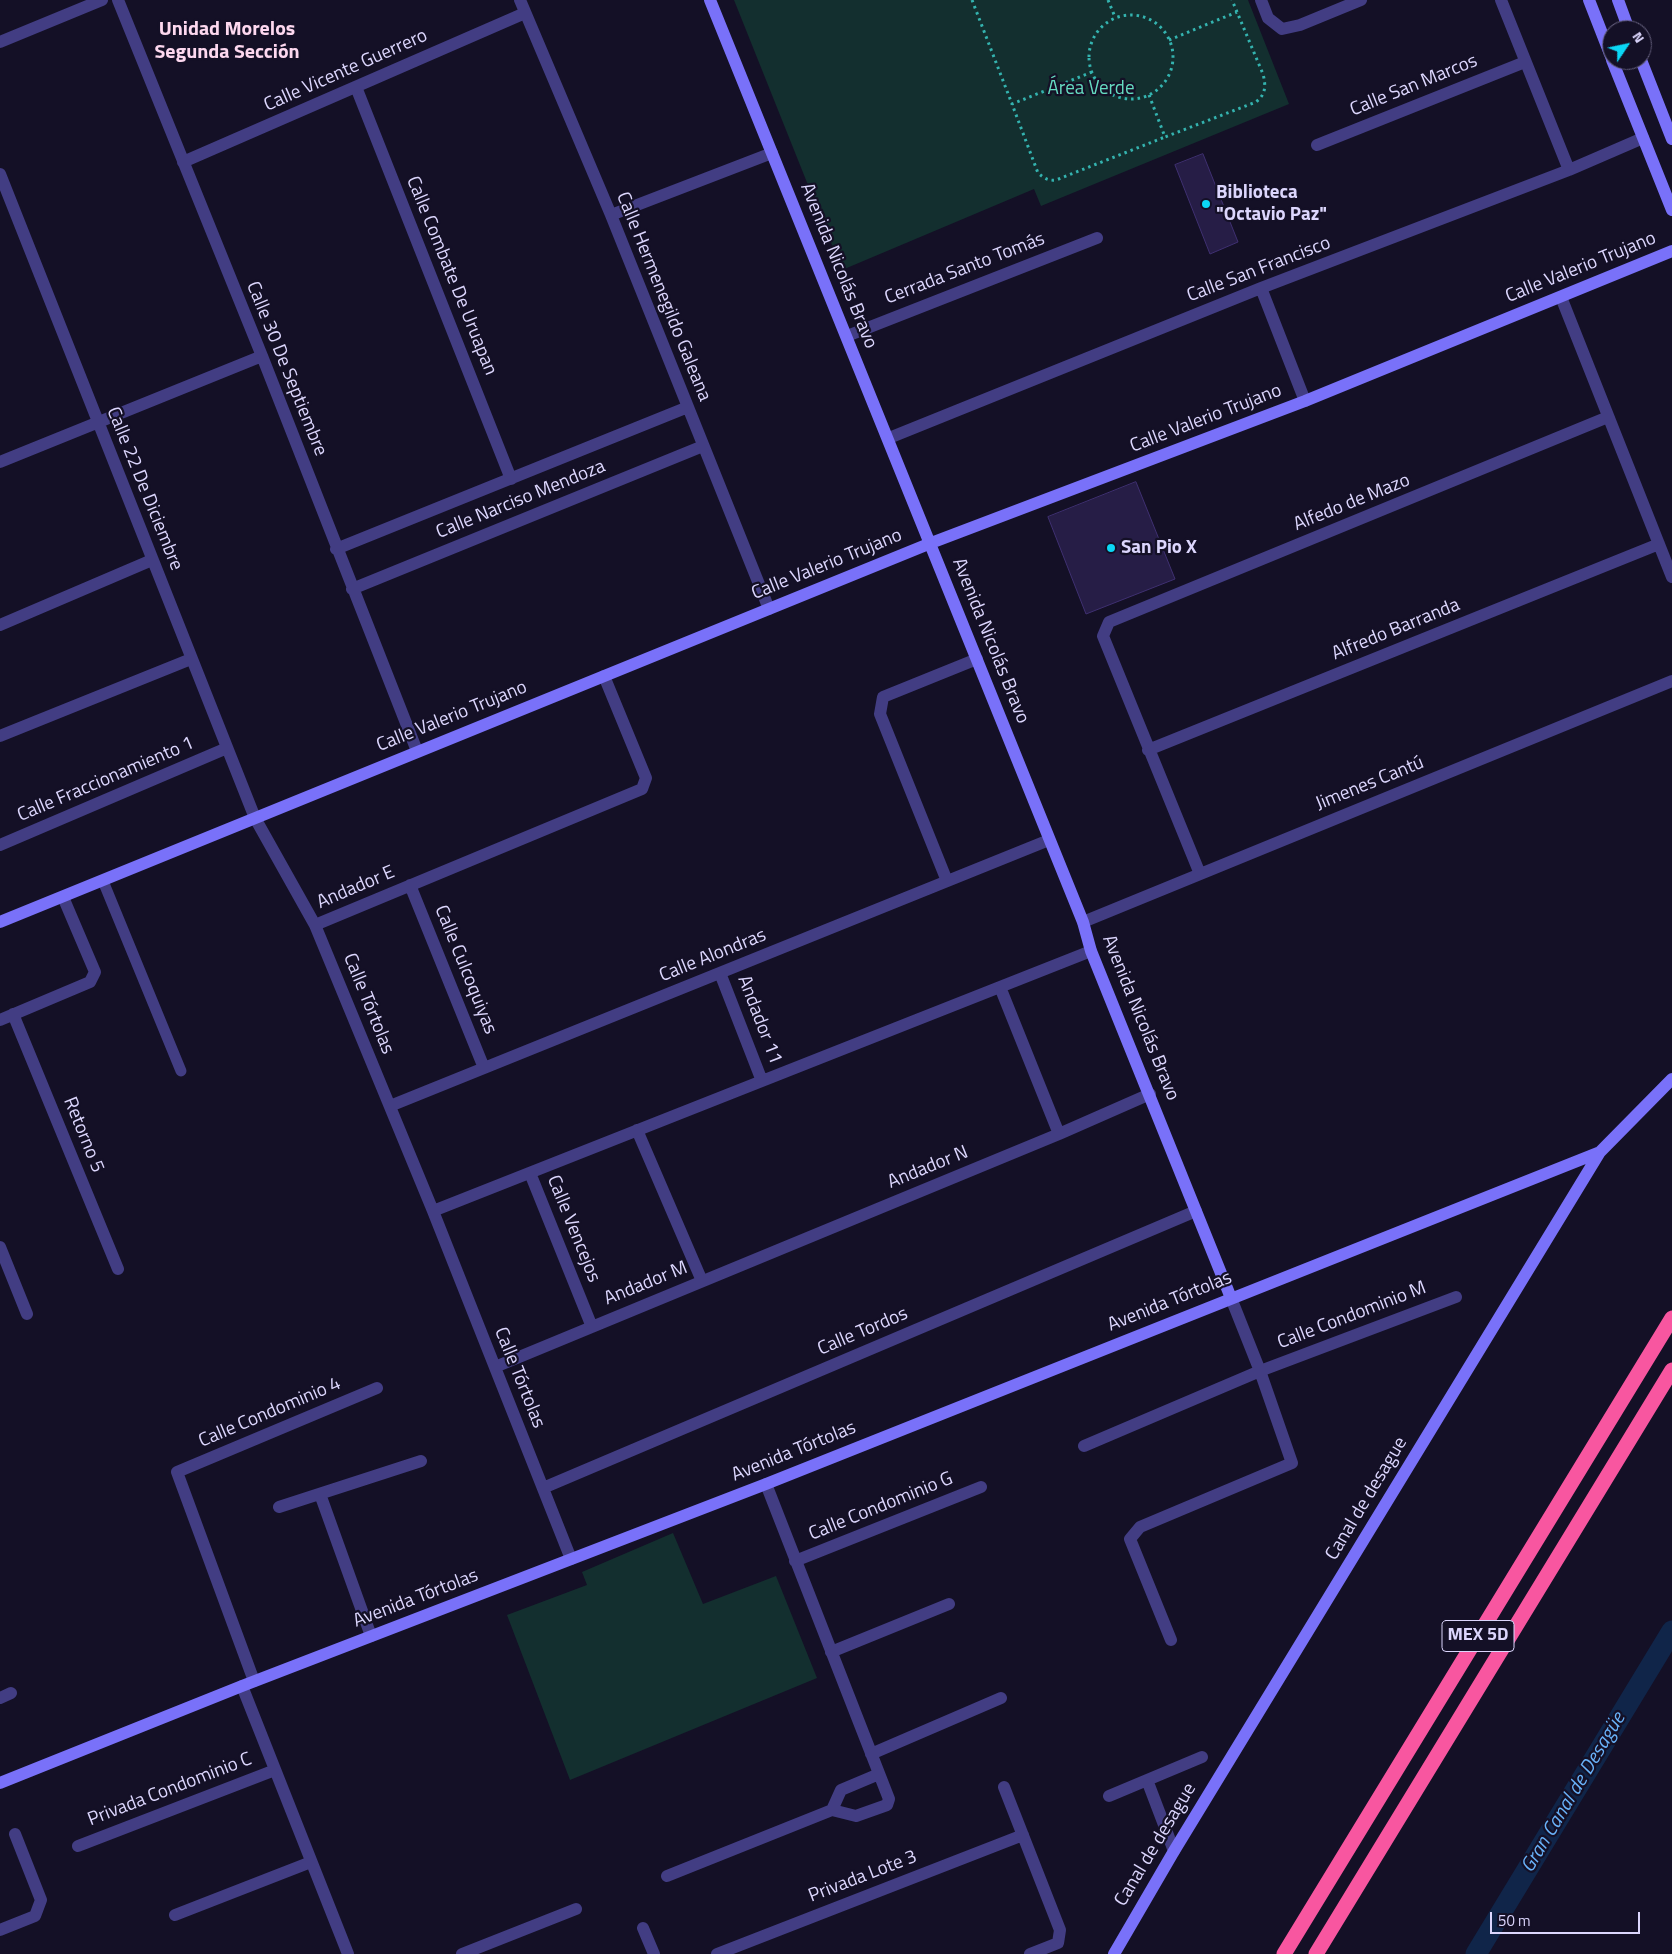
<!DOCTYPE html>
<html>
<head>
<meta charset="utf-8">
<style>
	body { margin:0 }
	#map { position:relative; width:1672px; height:1954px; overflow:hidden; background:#141026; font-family:"Titillium Web",sans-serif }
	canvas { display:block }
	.north { position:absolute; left:1602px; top:20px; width:50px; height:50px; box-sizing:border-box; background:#141026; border:1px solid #645f7c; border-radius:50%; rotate:56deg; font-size:14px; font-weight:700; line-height:20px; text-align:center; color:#dcd6fd }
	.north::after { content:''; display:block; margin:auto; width:18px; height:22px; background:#0bd7f5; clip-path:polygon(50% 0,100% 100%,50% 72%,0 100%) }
	.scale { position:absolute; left:1490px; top:1912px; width:150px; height:22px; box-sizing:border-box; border:2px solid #dcd6fd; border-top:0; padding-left:6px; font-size:15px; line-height:18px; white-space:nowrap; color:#dcd6fd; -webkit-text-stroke:4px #141026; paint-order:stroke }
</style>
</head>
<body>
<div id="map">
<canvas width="1672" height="1954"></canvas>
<div class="north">N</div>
<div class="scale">50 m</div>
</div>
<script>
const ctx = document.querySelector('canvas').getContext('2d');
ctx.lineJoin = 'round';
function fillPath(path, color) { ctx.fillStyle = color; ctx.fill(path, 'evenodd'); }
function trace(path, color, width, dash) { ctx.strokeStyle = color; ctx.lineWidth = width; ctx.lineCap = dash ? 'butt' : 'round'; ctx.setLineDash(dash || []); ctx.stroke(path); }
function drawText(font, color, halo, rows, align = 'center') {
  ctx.font = font + ' "Titillium Web",sans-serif'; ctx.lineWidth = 4.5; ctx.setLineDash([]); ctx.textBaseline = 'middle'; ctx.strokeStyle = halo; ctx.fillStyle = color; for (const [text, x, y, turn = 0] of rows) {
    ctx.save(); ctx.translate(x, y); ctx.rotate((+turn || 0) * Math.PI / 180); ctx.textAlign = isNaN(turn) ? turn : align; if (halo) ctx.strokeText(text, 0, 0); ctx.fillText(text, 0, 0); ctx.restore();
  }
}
fillPath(new Path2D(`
	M734 0H1248L1289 104 1041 206 1034 189 842 270Z
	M673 1533 703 1604 776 1576 817 1678 570 1780 507 1615 587 1585 582 1572Z`), '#132f2f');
trace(new Path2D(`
	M1476 1954 1672 1631`), '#102549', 21);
const building = new Path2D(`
	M1203 154 1238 242 1210 254 1175 165Z
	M1136 482 1175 579 1086 614 1048 517Z`);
fillPath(building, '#261d46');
trace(building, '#3f3071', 1);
trace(new Path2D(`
	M972 0 1012 104
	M1108 0 1115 17
	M1089 57a42 42 0 1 1 84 0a42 42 0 1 1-84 0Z
	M1169 40 1237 12
	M1092 72 1012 104 1038 173C1044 178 1048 181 1056 180L1165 137
	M1149 95 1165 137 1256 102C1266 94 1266 86 1263 74L1232 0`), '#34b3af', 3, [2.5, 4]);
trace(new Path2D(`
	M103 881 181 1071`), '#423d83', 11);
trace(new Path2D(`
	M118 0 262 356 417 751
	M520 0 611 215 769 609
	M1261 0 1268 18 1282 29 1300 25 1361 0
	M1501 0 1569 170
	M0 42 102 0
	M356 87 511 479
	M1317 145 1525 62
	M183 162 525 13
	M0 174 255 818 315 925 433 1211 571 1559
	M611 215 772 153
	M1261 288 1305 401
	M1561 297 1672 577
	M847 336 1097 238
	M889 438 1261 288 1569 170 1643 138
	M0 462 262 356
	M336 549 688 407
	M352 589 703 446
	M0 625 152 560
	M0 736 191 659
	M1148 750 1659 544
	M0 845 227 748
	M1200 874 1103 636 1109 622 1608 417
	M947 881 880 714 883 697 977 659
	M410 885 484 1068
	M1083 922 1672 681
	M315 925 642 789 646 778 604 676
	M720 973 762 1081
	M1000 987 1059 1134
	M13 1014 118 1269
	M0 1020 90 982 95 972 63 897
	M390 1106 1049 840
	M637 1130 702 1281
	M530 1173 592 1327
	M433 1211 1091 951
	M0 1247 27 1314
	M495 1367 1059 1134 1150 1094
	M1084 1446 1260 1371 1456 1297
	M543 1488 1196 1211
	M320 1494 371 1636
	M279 1507 421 1461
	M795 1561 981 1487
	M1171 1640 1130 1539 1140 1527 1292 1463 1260 1371 1231 1298
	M831 1652 949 1604
	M254 1681 177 1472 377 1388
	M242 1686 348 1954
	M0 1698 11 1693
	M871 1754 1001 1698
	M1147 1780 1174 1851
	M1004 1787 1060 1930 1058 1943 1030 1954
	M1109 1796 1202 1757
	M832 1810 841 1790 879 1774
	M78 1846 275 1770
	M667 1876 832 1810 856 1816 887 1805 889 1799 766 1484
	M175 1915 311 1862
	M643 1928 654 1954
	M0 1930 35 1916 41 1900 15 1834
	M462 1954 576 1909
	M717 1954 1023 1835`), '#423d83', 12);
trace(new Path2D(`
	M710 0 1083 922 1091 951 1231 1298
	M1589 0 1612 59
	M1618 0 1629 30
	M1612 60 1672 210
	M1641 60 1672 139
	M0 922 931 543 1305 401 1672 251
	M0 1783 242 1686 766 1484 1600 1152
	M1114 1954 1174 1851 1600 1152 1672 1079`), '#7971f9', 12);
trace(new Path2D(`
	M1284 1954 1672 1318
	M1316 1954 1672 1370`), '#f856a0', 15);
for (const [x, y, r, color] of [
	[1206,204,5,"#0bd7f5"],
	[1111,548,5,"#0bd7f5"]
]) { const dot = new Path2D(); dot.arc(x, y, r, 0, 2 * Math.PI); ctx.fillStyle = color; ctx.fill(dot); trace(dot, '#141026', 2); }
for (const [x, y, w] of [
	[1478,1636,72]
]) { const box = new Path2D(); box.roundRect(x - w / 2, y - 15.5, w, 31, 4); ctx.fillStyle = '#141026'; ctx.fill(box); trace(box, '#dcd6fd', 1); }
drawText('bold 18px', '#dcd6fd', null, [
	["MEX 5D",1478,1636]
]);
drawText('19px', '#dcd6fd', '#141026', [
	["Calle Vicente Guerrero",346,71,-24],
	["Calle San Marcos",1414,86,-22],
	["Avenida Nicolás Bravo",838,266,68],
	["Calle Valerio Trujano",1581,268,-22],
	["Cerrada Santo Tomás",965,269,-21],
	["Calle San Francisco",1259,270,-21],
	["Calle Combate De Uruapan",451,276,68],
	["Calle Hermenegildo Galeana",663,297,68],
	["Calle 30 De Septiembre",286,369,68],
	["Calle Valerio Trujano",1206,419,-21],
	["Calle 22 De Diciembre",144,489,68],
	["Calle Narciso Mendoza",521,500,-22],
	["Alfedo de Mazo",1352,503,-22],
	["Calle Valerio Trujano",827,565,-22],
	["Alfredo Barranda",1396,630,-22],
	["Avenida Nicolás Bravo",990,641,68],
	["Calle Valerio Trujano",452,717,-22],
	["Calle Fraccionamiento 1",106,780,-23],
	["Jimenes Cantú",1370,784,-22],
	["Andador E",356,888,-23],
	["Calle Alondras",713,956,-22],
	["Calle Culcoquiyas",465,970,68],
	["Calle Tórtolas",368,1004,68],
	["Avenida Nicolás Bravo",1140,1018,68],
	["Andador 11",759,1020,69],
	["Retorno 5",83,1135,68],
	["Andador N",928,1168,-22],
	["Calle Vencejos",573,1229,68],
	["Andador M",646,1284,-22],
	["Avenida Tórtolas",1170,1302,-22],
	["Calle Condominio M",1352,1316,-21],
	["Calle Tordos",863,1332,-23],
	["Calle Tórtolas",519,1378,68],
	["Calle Condominio 4",270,1413,-23],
	["Avenida Tórtolas",794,1452,-22],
	["Canal de desague",1367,1499,-59],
	["Calle Condominio G",881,1507,-22],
	["Avenida Tórtolas",416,1599,-21],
	["Privada Condominio C",170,1790,-21],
	["Canal de desague",1156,1845,-59],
	["Privada Lote 3",863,1877,-21]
]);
drawText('19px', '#65dbc1', '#141026', [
	["Área Verde",1091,89]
]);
drawText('bold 19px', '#dcd6fd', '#141026', [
	["Biblioteca",1216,193],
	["\"Octavio Paz\"",1216,215],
	["San Pio X",1121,548]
], 'left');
drawText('bold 20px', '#fdd8ef', '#141026', [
	["Unidad Morelos",227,30],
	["Segunda Sección",227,53]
]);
drawText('italic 20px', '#69b2f9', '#141026', [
	["Gran Canal de Desagüe",1574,1793,-59]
]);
</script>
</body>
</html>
